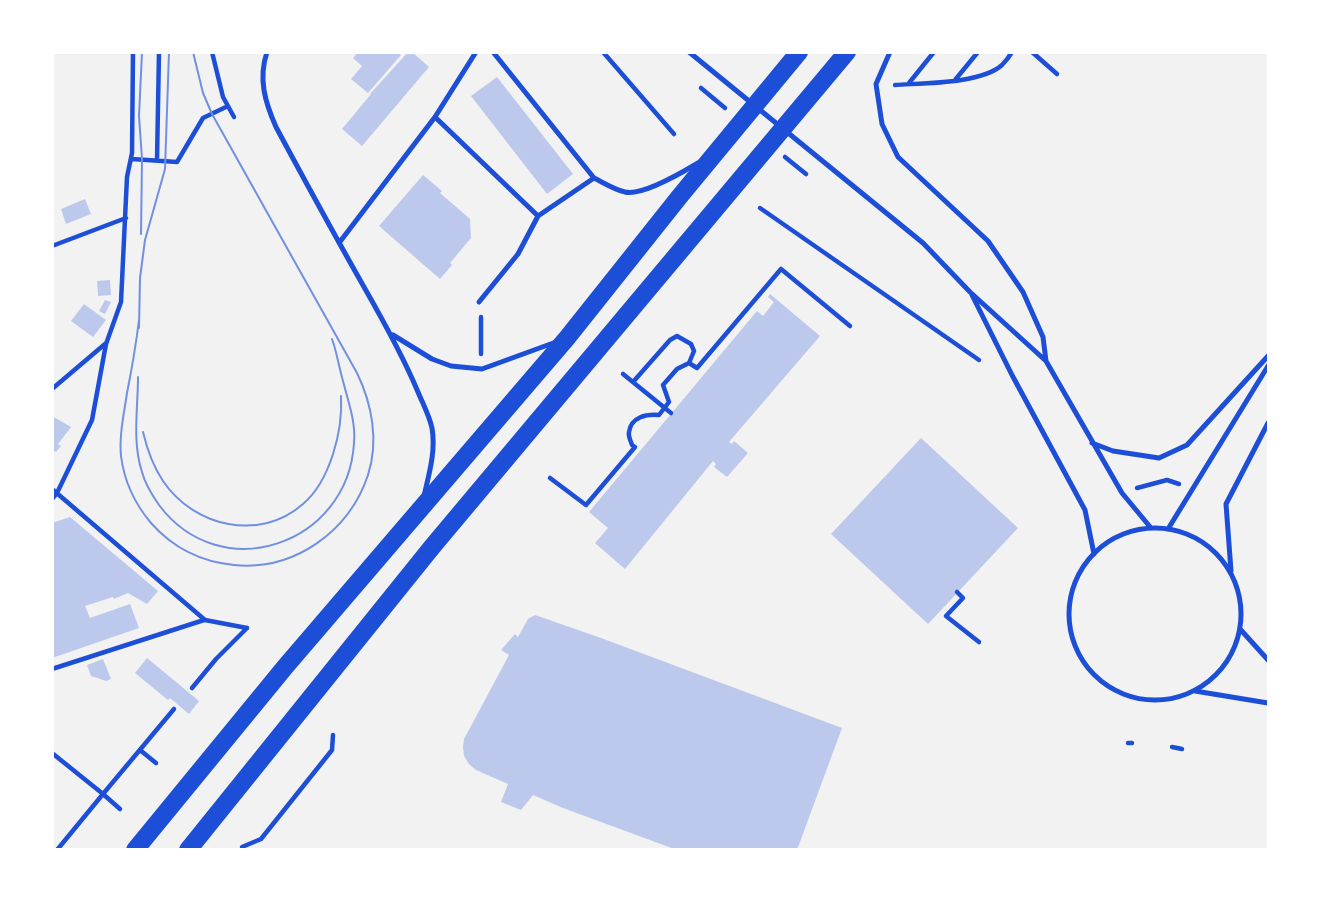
<!DOCTYPE html>
<html>
<head>
<meta charset="utf-8">
<style>
	body { margin:0 }
	#map { position:relative; width:1321px; height:902px; overflow:hidden; background:#f2f2f2; font-family:"Golos Text",sans-serif }
	canvas { display:block }
	.frame { position:absolute; inset:0; border:54px solid #fff; pointer-events:none }
</style>
</head>
<body>
<div id="map">
<canvas width="1321" height="902"></canvas>
<div class="frame"></div>
</div>
<script>
const ctx = document.querySelector('canvas').getContext('2d');
ctx.lineJoin = 'round';
function fillPath(path, color) { ctx.fillStyle = color; ctx.fill(path, 'evenodd'); }
function trace(path, color, width, dash) { ctx.strokeStyle = color; ctx.lineWidth = width; ctx.lineCap = dash ? 'butt' : 'round'; ctx.setLineDash(dash || []); ctx.stroke(path); }
fillPath(new Path2D(`
	M358 52H398L401 55 368 93 351 79 362 66 353 58Z
	M408 52H412L429 67 362 146 342 129 371 94H370Z
	M497 77 573 174 547 194 471 96Z
	M423 175 442 191 440 193 470 219 471 238 450 263 452 265 440 279 379 226Z
	M85 199 91 214 66 224 61 209Z
	M110 280 111 295 98 296 97 281Z
	M770 294 820 336 729 442 732 444 734 441 748 453 727 477 714 467 716 464 713 461 625 569 595 543 608 528 589 512 757 311 763 316 774 302 768 297Z
	M105 300 111 302 105 314 99 311Z
	M84 304 106 320 93 337 71 321Z
	M52 416 71 427 58 444 61 446 56 452 52 450Z
	M921 438 1018 528 928 624 831 534Z
	M70 517 158 591 147 604 128 593 114 599 113 597 85 606 90 618 130 604 139 628 52 658V523Z
	M535 615 601 638 842 728 797 850H677L563 808 533 795 521 810 501 802 508 784 476 770 469 764 464 756 463 747 464 739 509 655 501 650 515 634 518 637 528 619Z
	M147 658 199 701 189 714 170 698 168 700 135 673Z
	M103 659 111 679 106 681 91 676 87 665Z`), '#bdc9ec');
trace(new Path2D(`
	M212 52 223 97 234 117
	M603 52 674 134
	M1032 52 1057 74
	M955 80 978 52
	M909 83 934 52
	M895 85C922 83 981 84 1002 65 1005 62 1009 57 1012 52
	M701 88 725 108
	M785 157 806 174
	M132 159 177 162 203 118 228 106
	M157 160 159 52
	M760 208 979 360
	M52 246 126 218
	M481 354V317
	M623 374 671 413
	M633 382 670 340 677 336 691 344 694 351 689 363
	M52 389 105 344
	M550 478 586 505 635 447 632 445C631 441 628 437 629 432 631 417 646 414 659 415L669 402 663 385 677 369 689 363 697 368 781 269 850 326
	M1137 488 1167 480 1179 484
	M52 489 205 620 247 628
	M52 499 57 493 92 420 106 344 121 302 127 177 132 153 133 52
	M957 592 963 598 946 616 979 642
	M52 669 204 620
	M192 688 216 659 247 628
	M1128 743H1132
	M1172 747 1182 749
	M140 750 156 763
	M52 753 103 794 174 709
	M242 847 261 839 332 750 333 735
	M57 850 103 794 120 809`), '#1d4ed8', 4.5);
trace(new Path2D(`
	M267 52C258 79 265 102 276 127 305 181 334 234 364 287 384 322 403 356 418 392 423 404 429 415 432 428 436 451 429 474 424 496
	M493 52 594 178
	M689 52 923 243 970 292 1046 361 1122 493 1151 528
	M890 52 876 84 882 124 898 157 988 241 1023 292 1043 337 1046 361
	M435 117 476 52
	M339 243 435 117 538 216 594 178C604 183 615 190 625 192 642 196 683 172 698 163
	M972 295 1012 375 1085 510 1094 554
	M479 302 518 254 538 216
	M393 335 432 359 451 366 482 369 556 342
	M1092 443 1113 451 1159 458 1187 445 1268 356
	M1069 614a86 86 0 1 1 172 0a86 86 0 1 1-172 0Z
	M1168 529 1268 366
	M1231 571 1226 504 1268 423
	M1240 629 1268 660
	M1195 691 1268 703`), '#1d4ed8', 5);
trace(new Path2D(`
	M135 850 285 667 567 338 680 196 799 52
	M188 850 432 547 847 52`), '#1d4ed8', 18);
trace(new Path2D(`
	M141 234 142 159 139 116 142 52
	M139 320C136 344 132 368 127 393 124 414 119 435 121 456 124 480 135 504 151 523 172 547 201 562 234 565 294 571 349 532 368 475 379 441 372 404 357 373L212 114 203 93 193 52
	M139 328 140 278 145 240 165 169 169 52
	M138 377C138 408 132 442 142 472 145 484 152 495 159 505 221 588 348 545 354 443 356 422 348 401 343 381 339 367 337 353 332 339
	M143 432C147 449 153 466 163 481 194 527 260 542 303 504 330 481 343 431 341 396`), '#7290e2', 2);
</script>
</body>
</html>
